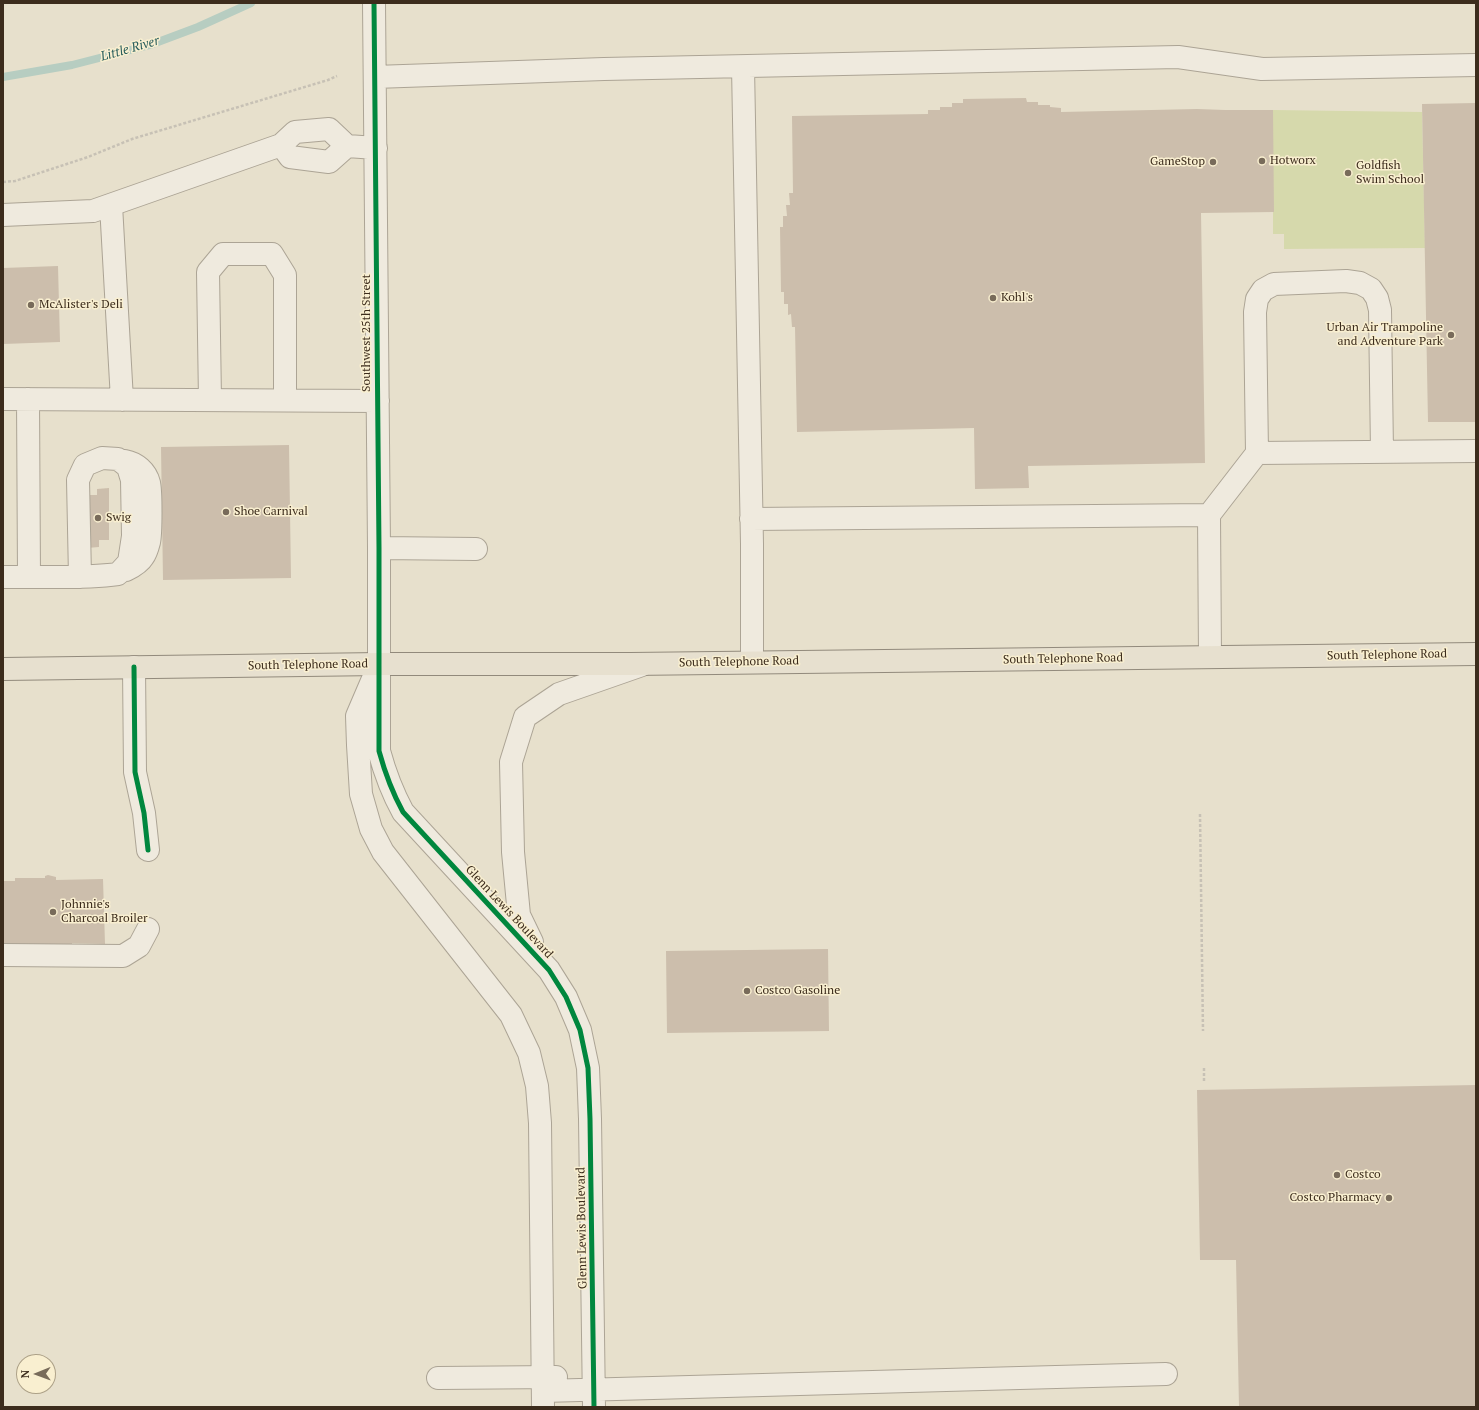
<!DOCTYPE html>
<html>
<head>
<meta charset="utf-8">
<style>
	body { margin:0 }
	#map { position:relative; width:1479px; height:1410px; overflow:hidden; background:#e7e0cc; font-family:"PT Serif",serif }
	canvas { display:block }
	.frame { position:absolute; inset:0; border:4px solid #3c2c1c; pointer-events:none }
	.north { position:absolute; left:16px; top:1354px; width:40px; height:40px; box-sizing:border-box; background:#f9efd0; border:1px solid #ada188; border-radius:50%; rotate:269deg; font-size:11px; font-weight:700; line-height:16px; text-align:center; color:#3c2c1c }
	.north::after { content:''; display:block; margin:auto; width:14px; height:18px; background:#786b5a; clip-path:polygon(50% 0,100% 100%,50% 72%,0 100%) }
</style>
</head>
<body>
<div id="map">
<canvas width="1479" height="1410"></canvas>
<div class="frame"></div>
<div class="north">N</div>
</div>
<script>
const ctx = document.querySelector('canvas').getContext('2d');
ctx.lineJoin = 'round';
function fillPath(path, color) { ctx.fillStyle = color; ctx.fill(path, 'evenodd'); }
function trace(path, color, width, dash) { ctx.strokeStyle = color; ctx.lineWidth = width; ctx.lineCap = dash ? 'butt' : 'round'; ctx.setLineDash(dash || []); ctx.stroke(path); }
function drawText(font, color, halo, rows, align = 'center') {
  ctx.font = font + ' "PT Serif",serif'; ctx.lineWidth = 3; ctx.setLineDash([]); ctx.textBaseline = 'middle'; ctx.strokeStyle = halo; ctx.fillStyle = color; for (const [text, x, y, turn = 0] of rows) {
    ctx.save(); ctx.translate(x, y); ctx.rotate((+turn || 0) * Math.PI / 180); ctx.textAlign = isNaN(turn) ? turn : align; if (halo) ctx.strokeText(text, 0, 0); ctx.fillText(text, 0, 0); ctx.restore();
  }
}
fillPath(new Path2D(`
	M1273 110 1422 112 1425 248 1284 249V234H1273Z`), '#d6d9ac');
trace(new Path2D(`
	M3 77 72 65 150 45 198 27 251 3`), '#b7cdc1', 8);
fillPath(new Path2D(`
	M1026 98 1027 102H1038V105H1050V107L1061 108V112L1197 109 1225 110H1273L1274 212 1201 213 1205 463 1028 466 1029 488 975 489 974 428 797 432 795 327H792L791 314 788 315V304H784V292H781L780 227H783V216H787L786 205H790L789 193H793L792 116 928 114V110H940V107H952V103H963V99Z
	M1476 103V422H1428L1422 104Z
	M58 266 60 342 3 344V268Z
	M289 445 291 578 163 580 161 447Z
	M109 488V540H99V547L87 548 86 495H97V489Z
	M48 875 56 877V880L103 879 105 944 72 943V949H43V944L3 945V881H15V878H45V876Z
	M828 949 829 1031 667 1033 666 951Z
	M1476 1085V1407H1239L1236 1260H1200L1197 1090Z`), '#ccbeac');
const minor = new Path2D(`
	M374 3 379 548V751C385 773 392 792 403 812L549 970 566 997 580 1030 588 1068 590 1119 594 1407
	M743 67 752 544V662
	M375 77 604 69 1178 57 1262 69 1476 65
	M347 146 329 162 290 157 281 145 295 132 329 129 347 146 376 148
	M111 205 122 400
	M3 215 93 211 281 145
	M3 399 378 401
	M210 400 208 272 223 254H272L285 275V400
	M1257 453 1255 312 1257 299 1263 290 1274 284 1346 281 1360 283 1371 289 1377 298 1380 310 1382 452
	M125 461C136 463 146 471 149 483 151 491 151 533 149 542 148 546 146 553 143 557 140 562 132 567 126 570
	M1209 515 1257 453 1476 451
	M751 519 1209 515 1210 657
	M379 548 476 549
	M3 577H29L28 399
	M29 577C59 577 88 578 118 574L129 562 133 536 132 480 128 467 118 459 102 458 85 465 78 480 80 577
	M134 667 135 772 144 813 148 850
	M375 674 357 716 358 745 361 794 371 829 383 852 511 1015 529 1053 537 1086 540 1123 543 1407
	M532 942 519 915 513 852 511 762 525 717 559 694 642 665
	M3 955 123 956 139 946 148 929
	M438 1378 556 1377
	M543 1391 1166 1374`);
const major = new Path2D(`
	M3 669 380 664H631L1476 654`);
trace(minor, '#aca495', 24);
trace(major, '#928a7c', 24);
trace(new Path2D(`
	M3 182 15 181 88 157 132 139 328 80 337 76
	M1200 814 1203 1031
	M1204 1081V1068`), '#c7c1b5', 2.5, [3, 2]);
trace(minor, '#efeade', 22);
trace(major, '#e7e0cf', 22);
trace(new Path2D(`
	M374 3 379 548V751C385 773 392 792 403 812L549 970 566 997 580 1030 588 1068 590 1119 594 1407
	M134 667 135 772 144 813 148 850`), '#00873e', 5);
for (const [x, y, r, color] of [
	[1262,161,4,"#786b5a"],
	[1213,162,4,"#786b5a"],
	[1348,173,4,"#786b5a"],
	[993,298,4,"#786b5a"],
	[31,305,4,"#786b5a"],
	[1451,335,4,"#786b5a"],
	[226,512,4,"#786b5a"],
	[98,518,4,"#786b5a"],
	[53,912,4,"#786b5a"],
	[747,991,4,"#786b5a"],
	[1337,1175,4,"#786b5a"],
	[1389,1198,4,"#786b5a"]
]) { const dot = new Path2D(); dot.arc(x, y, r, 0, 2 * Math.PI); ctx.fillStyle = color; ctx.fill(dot); trace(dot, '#f9efd0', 1.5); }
drawText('12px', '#3c2c1c', '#f9efd0', [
	["Hotworx",1270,161],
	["GameStop",1205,162,"right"],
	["Goldfish",1356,166],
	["Swim School",1356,180],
	["Kohl's",1001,298],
	["McAlister's Deli",39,305],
	["Urban Air Trampoline",1443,328,"right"],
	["and Adventure Park",1443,342,"right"],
	["Shoe Carnival",234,512],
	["Swig",106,518],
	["Johnnie's",61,905],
	["Charcoal Broiler",61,919],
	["Costco Gasoline",755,991],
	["Costco",1345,1175],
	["Costco Pharmacy",1381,1198,"right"]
], 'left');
drawText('12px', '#3c2c1c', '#f9efd0', [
	["Southwest 25th Street",367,333,-90],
	["South Telephone Road",1387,655,-1],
	["South Telephone Road",1063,659,-1],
	["South Telephone Road",739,662,-1],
	["South Telephone Road",308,665,-1],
	["Glenn Lewis Boulevard",509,912,47],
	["Glenn Lewis Boulevard",582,1228,-91]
]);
drawText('italic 13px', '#295e5c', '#f9efd0', [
	["Little River",130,49,-16]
]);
</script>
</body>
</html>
